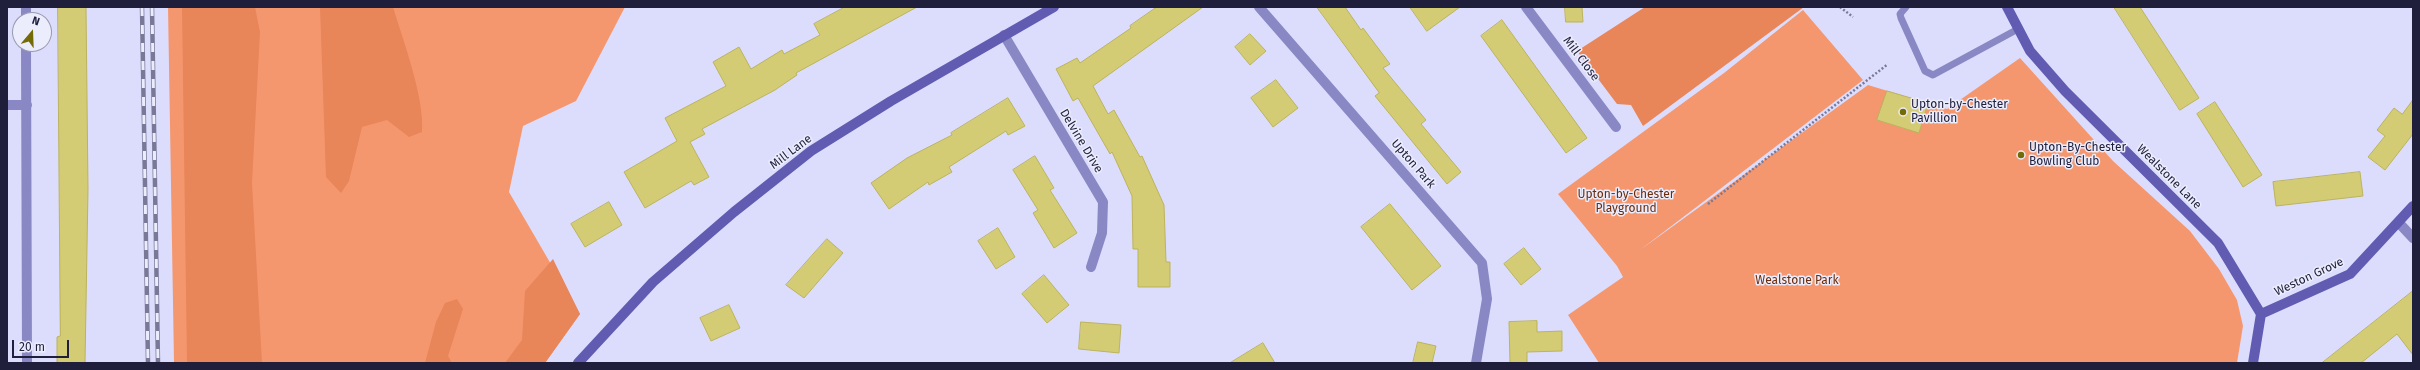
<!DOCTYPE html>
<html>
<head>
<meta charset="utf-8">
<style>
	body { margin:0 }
	#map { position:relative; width:2420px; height:370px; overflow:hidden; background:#dcddfd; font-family:"Fira Sans",sans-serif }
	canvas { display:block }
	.frame { position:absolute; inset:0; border:8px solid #1f1e3b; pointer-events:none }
	.north { position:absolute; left:12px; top:12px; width:40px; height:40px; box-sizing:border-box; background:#ebecfc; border:1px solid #999aaf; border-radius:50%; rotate:19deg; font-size:11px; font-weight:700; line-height:16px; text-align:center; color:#1f1e3b }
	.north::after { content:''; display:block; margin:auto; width:14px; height:18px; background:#746b06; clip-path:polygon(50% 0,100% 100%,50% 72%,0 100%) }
	.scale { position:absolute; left:12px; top:340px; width:57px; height:18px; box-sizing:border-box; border:2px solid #1f1e3b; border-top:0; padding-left:5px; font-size:12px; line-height:14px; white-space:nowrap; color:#1f1e3b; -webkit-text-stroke:3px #ebecfc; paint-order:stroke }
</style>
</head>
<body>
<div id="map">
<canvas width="2420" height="370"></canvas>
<div class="frame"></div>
<div class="north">N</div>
<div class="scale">20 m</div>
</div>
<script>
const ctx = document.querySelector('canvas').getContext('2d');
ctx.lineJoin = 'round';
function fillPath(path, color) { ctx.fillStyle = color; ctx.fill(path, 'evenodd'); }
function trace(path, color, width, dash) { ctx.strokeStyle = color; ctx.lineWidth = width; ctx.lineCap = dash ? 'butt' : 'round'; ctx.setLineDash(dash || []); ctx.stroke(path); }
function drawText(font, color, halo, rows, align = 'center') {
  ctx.font = font + ' "Fira Sans",sans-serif'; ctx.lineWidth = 3; ctx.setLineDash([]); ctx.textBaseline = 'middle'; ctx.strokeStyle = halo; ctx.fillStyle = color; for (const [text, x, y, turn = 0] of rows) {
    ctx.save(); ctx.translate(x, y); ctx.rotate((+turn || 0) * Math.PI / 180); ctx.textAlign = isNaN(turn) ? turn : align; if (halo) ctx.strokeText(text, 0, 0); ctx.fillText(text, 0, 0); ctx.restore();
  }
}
fillPath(new Path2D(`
	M168 7H625L576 101 523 126 509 192 580 314 545 363H174Z
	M1803 10 1863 80 1640 250 1868 85 1947 109 2020 58 2113 161 2190 231 2219 269 2237 300 2243 326 2237 363H1599L1568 315 1623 277 1617 266 1558 194 1724 73Z`), '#f5976e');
fillPath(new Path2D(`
	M182 7H255L260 32 252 183 262 363H187Z
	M320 7H393C403 40 425 99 422 132L409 137 387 120 362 127 349 181 341 193 326 177Z
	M1645 7H1804L1643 126 1631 105 1617 104 1577 51Z
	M553 259 580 314 545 363H505L522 340 525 291Z
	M457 299 463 309 448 356 452 363H425L436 322 445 303Z`), '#e88559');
const building = new Path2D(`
	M58 7H86L88 189 85 363H57V337L60 336Z
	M845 7H917L796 73 797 75 775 90 702 129 705 134 690 142 709 177 694 185 691 181 645 208 624 172 677 141 665 118 726 86 713 62 739 47 751 69 782 50 784 54 820 35 814 24Z
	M1157 7H1203L1093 86 1108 114 1114 110 1140 157 1142 156 1164 205 1166 262H1170V287H1138V249H1133L1132 196 1112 152 1110 154 1078 98 1073 101 1056 69 1077 58 1080 63 1131 28 1130 26Z
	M1317 7H1345L1361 30 1363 28 1390 64 1383 68 1426 120 1421 124 1461 172 1447 184 1375 96 1379 93Z
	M1410 7H1460L1427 31Z
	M1565 7H1582L1583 22H1566Z
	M2114 7H2140L2199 98 2180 110Z
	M1502 20 1587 138 1566 153 1481 36Z
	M1250 34 1266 51 1250 65 1235 47Z
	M1276 80 1298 108 1273 127 1251 98Z
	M1887 91 1928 103 1919 133 1877 120Z
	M1008 98 1025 126 1008 135 1006 131 949 167 952 172 929 185 928 182 889 209 871 183 907 158 952 135 951 133Z
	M2413 100V134L2385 170 2368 157 2385 136 2377 130 2394 108 2402 114Z
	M2215 102 2262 175 2243 187 2197 114Z
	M1035 156 1054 188 1050 190 1077 233 1054 248 1033 213 1038 210 1013 170Z
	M2360 172 2363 196 2276 206 2273 182Z
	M609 202 622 225 585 247 571 224Z
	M1390 204 1441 266 1412 290 1361 227Z
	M998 228 1015 257 996 269 978 241Z
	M827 239 843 253 804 298 786 285Z
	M1524 248 1541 269 1521 285 1504 264Z
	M1044 275 1069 305 1047 323 1022 294Z
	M2413 291V355L2397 334 2361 363H2322Z
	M729 305 740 328 711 341 700 318Z
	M1537 321V332L1562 331V351L1527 352V363H1510L1509 322Z
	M1081 322 1121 325 1119 353 1079 349Z
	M1418 342 1436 346 1432 363H1413Z
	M1263 343 1275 363H1230Z`);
fillPath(building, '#d4cc75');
trace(building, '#bbb35d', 1);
trace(new Path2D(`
	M1840 7 1853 17
	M1708 204 1888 64`), '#797997', 2.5, [2, 2]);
trace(new Path2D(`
	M1906 7 1900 14 1901 18 1925 71 1933 75 2018 29`), '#8988c4', 7);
trace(new Path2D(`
	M26 7V20
	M1259 7 1482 263 1487 299 1476 363
	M1526 7 1616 127
	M1004 35 1103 202 1102 233 1091 267
	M26 44 27 363
	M7 105H27
	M2399 223 2413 238`), '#8988c4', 10);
trace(new Path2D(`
	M2007 7 2030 51 2065 91 2218 243 2261 314 2253 363
	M2261 314 2350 274 2413 206
	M578 363 653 282 734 212 811 151 891 101 1054 7`), '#615bb2', 10);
const rail = new Path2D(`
	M142 7 148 363
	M152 7 158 363`);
trace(rail, '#797997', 4.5);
trace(rail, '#ebecfc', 3, [9]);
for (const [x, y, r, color] of [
	[1903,112,4,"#746b06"],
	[2021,155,4,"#746b06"]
]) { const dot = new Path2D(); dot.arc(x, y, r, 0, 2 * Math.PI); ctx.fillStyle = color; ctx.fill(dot); trace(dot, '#ebecfc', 1.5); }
drawText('12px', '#1f1e3b', '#ebecfc', [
	["Mill Close",1581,59,53],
	["Delvine Drive",1081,141,59],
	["Mill Lane",791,152,-37],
	["Upton Park",1413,164,49],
	["Wealstone Lane",2169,177,45],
	["Weston Grove",2309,277,-25]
]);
drawText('12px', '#1f1e3b', '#ebecfc', [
	["Upton-by-Chester",1911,105],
	["Pavillion",1911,119],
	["Upton-By-Chester",2029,148],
	["Bowling Club",2029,162]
], 'left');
drawText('12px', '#6b2c0c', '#ebecfc', [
	["Upton-by-Chester",1626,195],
	["Playground",1626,209],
	["Wealstone Park",1797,281]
]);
</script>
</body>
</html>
